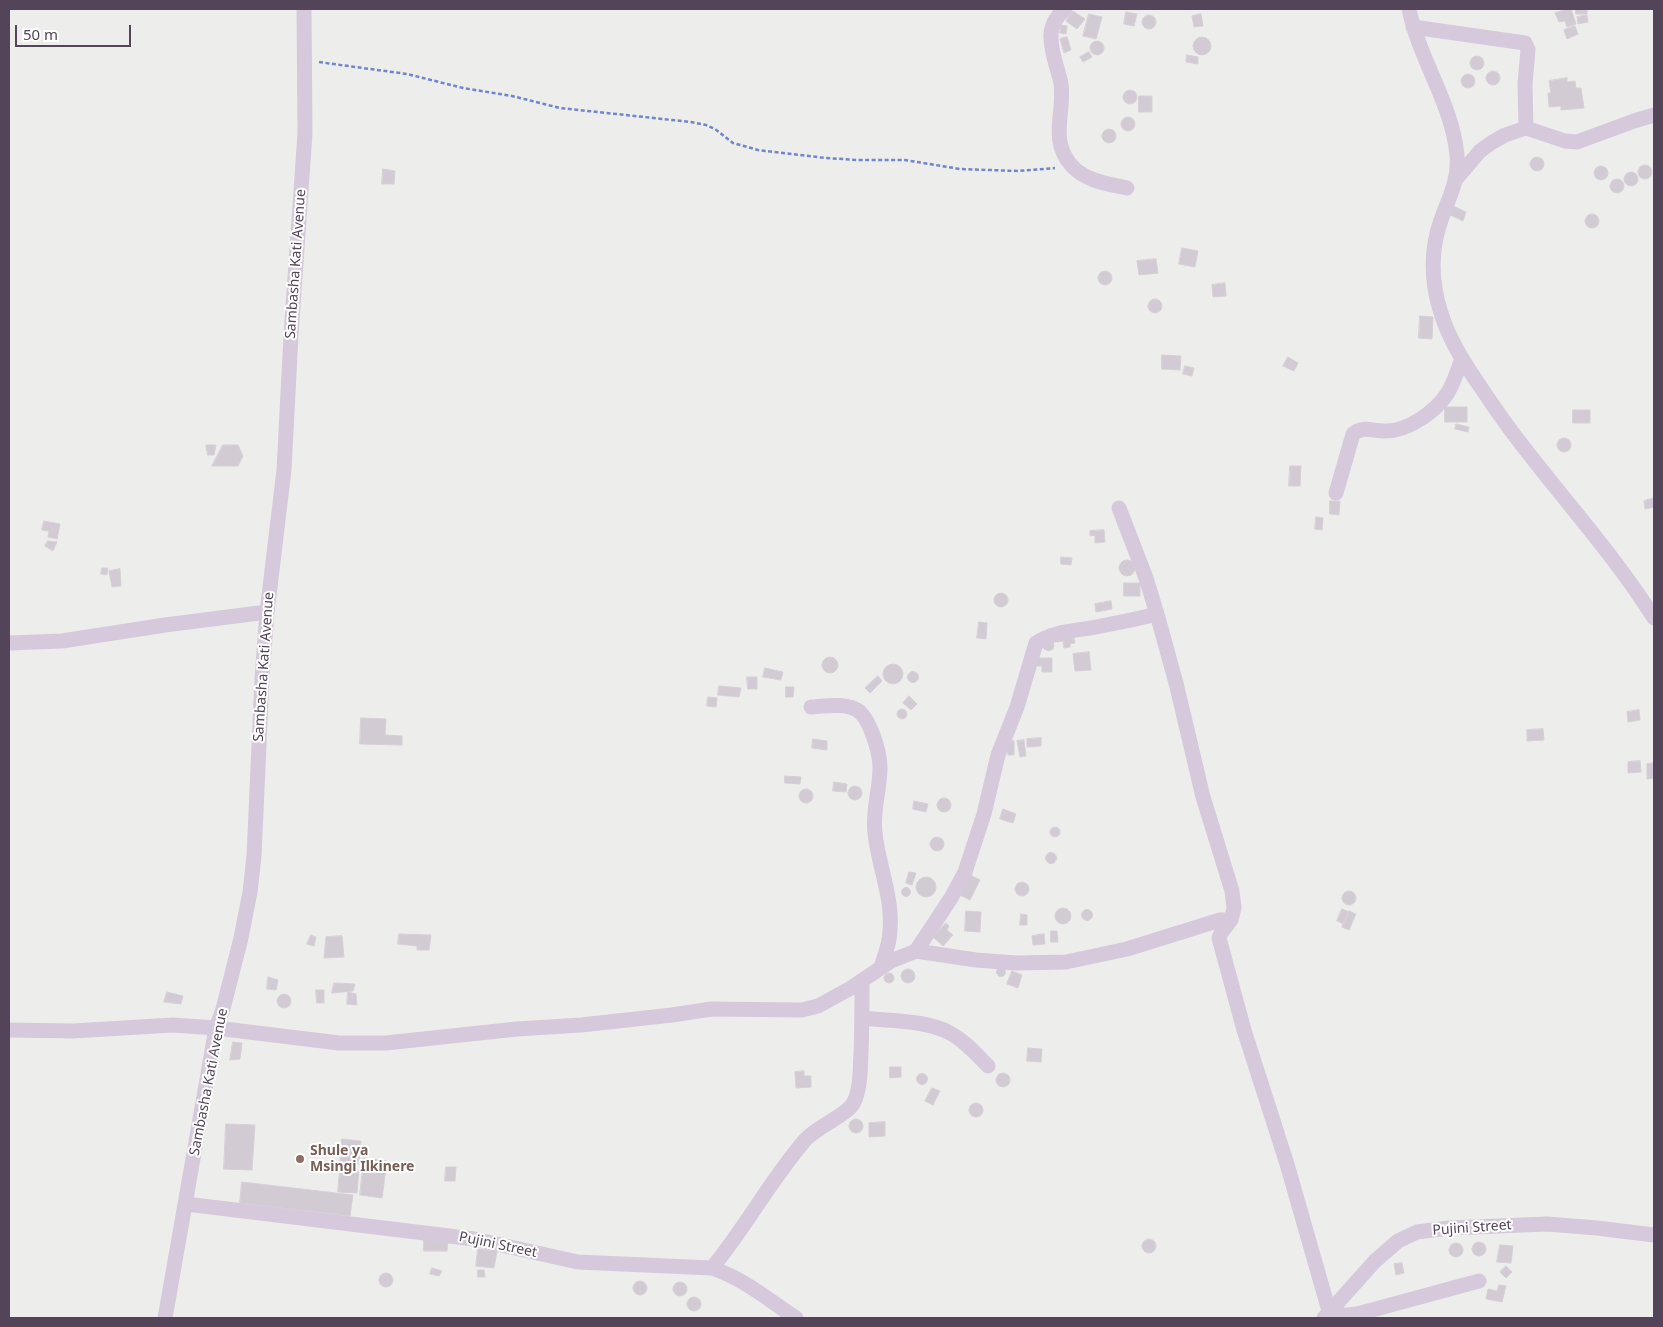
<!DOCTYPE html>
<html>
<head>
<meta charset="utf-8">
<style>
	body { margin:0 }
	#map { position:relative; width:1663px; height:1327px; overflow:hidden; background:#edeeeb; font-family:"Noto Sans",sans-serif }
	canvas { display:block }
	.frame { position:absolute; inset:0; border:10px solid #534459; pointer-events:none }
	.scale { position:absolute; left:15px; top:25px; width:116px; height:22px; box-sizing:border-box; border:2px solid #534459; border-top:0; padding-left:6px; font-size:15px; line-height:18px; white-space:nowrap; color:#534459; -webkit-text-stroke:4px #fff; paint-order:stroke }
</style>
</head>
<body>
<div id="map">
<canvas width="1663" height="1327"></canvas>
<div class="frame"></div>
<div class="scale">50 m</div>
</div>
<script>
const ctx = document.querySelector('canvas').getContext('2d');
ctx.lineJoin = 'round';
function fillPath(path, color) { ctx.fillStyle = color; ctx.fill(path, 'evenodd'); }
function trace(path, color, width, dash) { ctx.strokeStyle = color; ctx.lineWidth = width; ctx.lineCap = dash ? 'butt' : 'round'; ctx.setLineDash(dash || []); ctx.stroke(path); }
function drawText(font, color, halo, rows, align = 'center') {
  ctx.font = font + ' "Noto Sans",sans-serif'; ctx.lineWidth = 4; ctx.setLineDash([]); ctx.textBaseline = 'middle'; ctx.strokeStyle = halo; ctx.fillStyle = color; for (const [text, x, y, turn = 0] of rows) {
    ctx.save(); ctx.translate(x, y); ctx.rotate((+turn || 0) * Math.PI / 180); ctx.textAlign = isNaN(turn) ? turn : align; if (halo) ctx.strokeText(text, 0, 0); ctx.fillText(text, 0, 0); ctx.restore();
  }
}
const building = new Path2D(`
	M1568 9H1571L1576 24 1567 27 1565 21 1559 22 1555 13Z
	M1576 9H1587V14H1576Z
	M1073 11 1085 19 1077 29 1066 21Z
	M1126 12 1137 14 1134 26 1124 24Z
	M1089 14 1102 17 1096 39 1083 36Z
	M1201 14 1203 26 1194 27 1192 16Z
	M1142 22a7 7 0 1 1 14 0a7 7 0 1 1-14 0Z
	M1587 15 1588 22 1578 24 1577 17Z
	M1061 25 1067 26 1066 34 1060 33Z
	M1575 26 1578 34 1567 39 1564 30Z
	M1193 46a9 9 0 1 1 18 0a9 9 0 1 1-18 0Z
	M1067 37 1071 50 1064 53 1060 39Z
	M1090 48a7 7 0 1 1 14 0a7 7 0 1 1-14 0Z
	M1089 52 1092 57 1083 62 1080 57Z
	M1187 55 1198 57V64L1186 62Z
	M1470 63a7 7 0 1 1 14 0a7 7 0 1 1-14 0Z
	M1486 78a7 7 0 1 1 14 0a7 7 0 1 1-14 0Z
	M1461 81a7 7 0 1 1 14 0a7 7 0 1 1-14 0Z
	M1567 78V82L1575 81 1576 88H1581L1584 108 1561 110V106L1549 107 1548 93H1551L1549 81Z
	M1123 97a7 7 0 1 1 14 0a7 7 0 1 1-14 0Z
	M1139 96H1152V112H1139Z
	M1121 124a7 7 0 1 1 14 0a7 7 0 1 1-14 0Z
	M1102 136a7 7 0 1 1 14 0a7 7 0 1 1-14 0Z
	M1530 164a7 7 0 1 1 14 0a7 7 0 1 1-14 0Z
	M1638 172a7 7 0 1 1 14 0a7 7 0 1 1-14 0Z
	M1594 173a7 7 0 1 1 14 0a7 7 0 1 1-14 0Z
	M383 169 395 171 394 184H382Z
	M1624 179a7 7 0 1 1 14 0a7 7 0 1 1-14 0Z
	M1610 186a7 7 0 1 1 14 0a7 7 0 1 1-14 0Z
	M1453 206 1466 212 1463 221 1450 215Z
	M1585 221a7 7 0 1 1 14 0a7 7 0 1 1-14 0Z
	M1182 248 1198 251 1195 267 1179 264Z
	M1156 259 1158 273 1139 275 1137 261Z
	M1098 278a7 7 0 1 1 14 0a7 7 0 1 1-14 0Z
	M1225 283 1226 296 1213 297 1212 285Z
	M1148 306a7 7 0 1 1 14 0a7 7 0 1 1-14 0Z
	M1420 316 1433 317 1432 339 1419 338Z
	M1162 355 1181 356 1180 370 1162 369Z
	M1288 357 1298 363 1294 371 1283 366Z
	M1185 366 1194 368 1192 376 1183 374Z
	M1445 407H1467V422H1445Z
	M1573 410H1590V423H1573Z
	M1456 424 1469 427 1468 432 1455 429Z
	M1557 445a7 7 0 1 1 14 0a7 7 0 1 1-14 0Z
	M206 445H216L214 455H208Z
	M223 445H238L243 456 238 466H212Z
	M1290 466H1301L1300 486H1289Z
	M1654 498V507L1645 509 1644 501Z
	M1330 501H1340L1339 515 1330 514Z
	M1316 517 1323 518 1322 530 1315 529Z
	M44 521 60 524 57 539 48 537 49 531 42 530Z
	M1104 530 1105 542 1095 543V535L1090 536V531Z
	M48 541 57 542 53 551 45 546Z
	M1061 557 1072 558 1071 565 1061 564Z
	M1119 568a8 8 0 1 1 16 0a8 8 0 1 1-16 0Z
	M102 568H108L107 575 101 574Z
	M120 569 121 586 112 587 109 571Z
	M1124 583H1140V596H1124Z
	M994 600a7 7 0 1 1 14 0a7 7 0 1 1-14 0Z
	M1111 601 1112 609 1096 612 1095 604Z
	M979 622 987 623 986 639 977 638Z
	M1073 634 1075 643 1070 644V647L1064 648 1063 641 1057 642 1056 638Z
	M1053 642 1054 646 1053 649 1049 651 1044 649 1042 646Z
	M1089 652 1091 670 1075 671 1073 654Z
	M822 665a8 8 0 1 1 16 0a8 8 0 1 1-16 0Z
	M1037 658H1052V672H1042V666H1037Z
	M883 674a10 10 0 1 1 20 0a10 10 0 1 1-20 0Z
	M765 668 783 672 781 680 763 677Z
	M907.5 677a5.5 5.5 0 1 1 11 0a5.5 5.5 0 1 1-11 0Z
	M878 676 882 681 870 693 865 688Z
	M747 677H757V689H748Z
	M719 686 741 688 739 697 718 695Z
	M786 687H794L793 697H786Z
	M909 696 917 704 911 710 903 703Z
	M708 697 717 698 716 707 707 706Z
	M897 714a5 5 0 1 1 10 0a5 5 0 1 1-10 0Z
	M1639 710 1640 720 1628 722 1627 712Z
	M361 718 386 719 385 735 402 736V745L360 744Z
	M1543 729 1544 740 1527 741V730Z
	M1041 738V746L1027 747V739Z
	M813 739 827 741V750L812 748Z
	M1024 740 1026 756 1020 757 1017 741Z
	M1014 741V755H1008L1007 742Z
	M1640 761 1641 772 1628 773V762Z
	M1654 763V778L1647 779V764Z
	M785 776 801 777 800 784 785 783Z
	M834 782 847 784 846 792 833 791Z
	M848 793a7 7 0 1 1 14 0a7 7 0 1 1-14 0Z
	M799 796a7 7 0 1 1 14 0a7 7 0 1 1-14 0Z
	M937 805a7 7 0 1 1 14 0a7 7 0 1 1-14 0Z
	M914 801 928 804 926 812 913 809Z
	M1003 809 1016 814 1013 823 1000 819Z
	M1050 832a5 5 0 1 1 10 0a5 5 0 1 1-10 0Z
	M930 844a7 7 0 1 1 14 0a7 7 0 1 1-14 0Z
	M1045.5 858a5.5 5.5 0 1 1 11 0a5.5 5.5 0 1 1-11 0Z
	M909 872 916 873 912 885 906 883Z
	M970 875 980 880 970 900 960 895Z
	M916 887a10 10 0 1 1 20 0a10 10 0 1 1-20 0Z
	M1015 889a7 7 0 1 1 14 0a7 7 0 1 1-14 0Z
	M901.5 892a4.5 4.5 0 1 1 9 0a4.5 4.5 0 1 1-9 0Z
	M1342 898a7 7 0 1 1 14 0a7 7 0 1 1-14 0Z
	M1055 916a8 8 0 1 1 16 0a8 8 0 1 1-16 0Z
	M1342 909 1349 912 1344 924 1337 921Z
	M1081.5 915a5.5 5.5 0 1 1 11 0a5.5 5.5 0 1 1-11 0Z
	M966 911 981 912 980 932 965 931Z
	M1349 911 1356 914 1349 930 1342 927Z
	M1021 914 1027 915V925H1020Z
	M946 923 949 926 947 930 953 935 943 946 933 937Z
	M1051 931H1057L1058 942H1051Z
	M399 934 431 935 429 950H417V946L398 944Z
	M1044 934 1045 944 1033 945 1032 936Z
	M311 935 316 937 314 946 307 944Z
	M342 936 344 957 324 958 326 937Z
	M996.5 972a4.5 4.5 0 1 1 9 0a4.5 4.5 0 1 1-9 0Z
	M901 976a7 7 0 1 1 14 0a7 7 0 1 1-14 0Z
	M1012 971 1022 975 1018 988 1007 984Z
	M884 978a5 5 0 1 1 10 0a5 5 0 1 1-10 0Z
	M268 977 278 980 276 990 267 989Z
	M334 983 355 984 353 991 332 993Z
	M316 990H324V1003H317Z
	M167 992 183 996 181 1004 164 1002Z
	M348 992 356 994 357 1005 347 1004Z
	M277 1001a7 7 0 1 1 14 0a7 7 0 1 1-14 0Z
	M233 1042 242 1043 240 1059 230 1060Z
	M1028 1048 1042 1049 1041 1062 1027 1061Z
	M890 1067H901V1077L890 1078Z
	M804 1071V1076H811V1087L796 1088 795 1072Z
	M996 1080a7 7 0 1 1 14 0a7 7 0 1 1-14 0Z
	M916.5 1079a5.5 5.5 0 1 1 11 0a5.5 5.5 0 1 1-11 0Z
	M932 1088 940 1091 933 1105 925 1101Z
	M969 1110a7 7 0 1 1 14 0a7 7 0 1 1-14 0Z
	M849 1126a7 7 0 1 1 14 0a7 7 0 1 1-14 0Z
	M885 1122V1136L869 1137V1123Z
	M226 1124 255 1125 252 1170 224 1169Z
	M342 1139 361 1141 359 1164 340 1163Z
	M364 1158 387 1161 382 1198 360 1195Z
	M446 1167H456L455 1181H445Z
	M340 1168 359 1170 357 1193 338 1192Z
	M242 1182 353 1195 350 1216 240 1203Z
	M1142 1246a7 7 0 1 1 14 0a7 7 0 1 1-14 0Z
	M424 1239H448L447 1251H424Z
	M1472 1249a7 7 0 1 1 14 0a7 7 0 1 1-14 0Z
	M1449 1250a7 7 0 1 1 14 0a7 7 0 1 1-14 0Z
	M1500 1245 1513 1246 1511 1263 1497 1262Z
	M478 1249 497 1251 494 1268 476 1266Z
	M1402 1263 1404 1273 1396 1275 1394 1264Z
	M1506 1266 1512 1272 1506 1278 1500 1272Z
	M432 1268 442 1271 439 1276 430 1274Z
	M478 1270H484L485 1277H478Z
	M379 1280a7 7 0 1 1 14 0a7 7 0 1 1-14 0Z
	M633 1288a7 7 0 1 1 14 0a7 7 0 1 1-14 0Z
	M673 1289a7 7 0 1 1 14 0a7 7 0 1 1-14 0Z
	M1499 1285 1506 1286 1502 1302 1486 1299 1488 1289 1497 1291Z
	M687 1304a7 7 0 1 1 14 0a7 7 0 1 1-14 0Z`);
fillPath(building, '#d3cbd3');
trace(building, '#d7cfd7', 1);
trace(new Path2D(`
	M319 62 407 74 463 88 512 96 560 108 691 122 706 125 715 129 733 143 758 150 825 158 858 160H905L960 169 1018 171 1055 168`), '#7085cb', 2.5, [4, 2.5]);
trace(new Path2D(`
	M1065 9C1057 16 1051 24 1051 35 1050 51 1058 68 1061 84 1065 113 1049 139 1071 165 1085 181 1108 184 1127 188
	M1409 9C1419 59 1452 103 1457 155 1459 181 1449 197 1441 220 1430 251 1431 282 1441 313 1449 340 1466 366 1482 389 1534 469 1603 537 1654 618
	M1413 27 1525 43 1528 49 1525 84 1526 128
	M1457 178 1480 151 1491 143 1505 135 1526 128 1565 141 1577 142 1634 121 1654 115
	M1336 493 1353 434C1363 425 1374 432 1386 431 1408 431 1435 412 1447 394 1454 383 1458 370 1462 358
	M1119 508 1146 578 1157 614 1176 683 1203 797 1232 891 1234 908 1231 920 1221 933 1219 938 1244 1030 1287 1164 1329 1311C1340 1317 1349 1315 1361 1313L1479 1281
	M9 643 62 641 165 625 267 612
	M811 707C826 706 847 702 860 712 866 718 870 727 873 735 877 746 880 757 880 768 880 790 872 811 875 833 878 864 893 898 890 930 890 943 885 955 881 967
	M916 951 951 898 965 872 984 814 998 755 1017 707 1036 643C1054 631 1075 631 1096 627 1117 623 1137 619 1157 614
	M862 1018C889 1021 927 1020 950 1033 965 1041 976 1054 988 1066
	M9 1030 73 1031 173 1025 216 1028 339 1043H386L517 1029 581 1025 672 1015 711 1009 802 1010 818 1006 851 988 891 961 916 951 976 960 1016 963 1066 962 1127 949 1220 920H1231
	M186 1204 474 1239 578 1262 712 1268C746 1280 767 1299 796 1318
	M712 1268C746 1227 771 1179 806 1139 818 1126 848 1115 854 1102 861 1087 860 1069 861 1053 862 1029 862 1005 862 981
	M165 1318 216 1028 223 1009 241 938 250 892 254 856 262 678 267 612 284 470 291 335 305 133 304 9
	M1324 1318 1375 1261 1398 1241 1417 1232 1449 1228 1547 1224 1597 1228 1654 1235`), '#d7c9dc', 15);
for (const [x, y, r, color] of [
	[300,1159,5,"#8d6e63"]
]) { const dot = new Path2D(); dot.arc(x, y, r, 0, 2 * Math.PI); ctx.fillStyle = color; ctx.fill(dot); trace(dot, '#fff', 2); }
drawText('14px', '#534459', '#fff', [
	["Sambasha Kati Avenue",296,264,-86],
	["Sambasha Kati Avenue",264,667,-86],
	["Sambasha Kati Avenue",209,1082,-79],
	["Pujini Street",1472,1228,-4],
	["Pujini Street",498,1245,12]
]);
drawText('bold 14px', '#785e54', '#fff', [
	["Shule ya",310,1151],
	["Msingi Ilkinere",310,1167]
], 'left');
</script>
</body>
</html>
